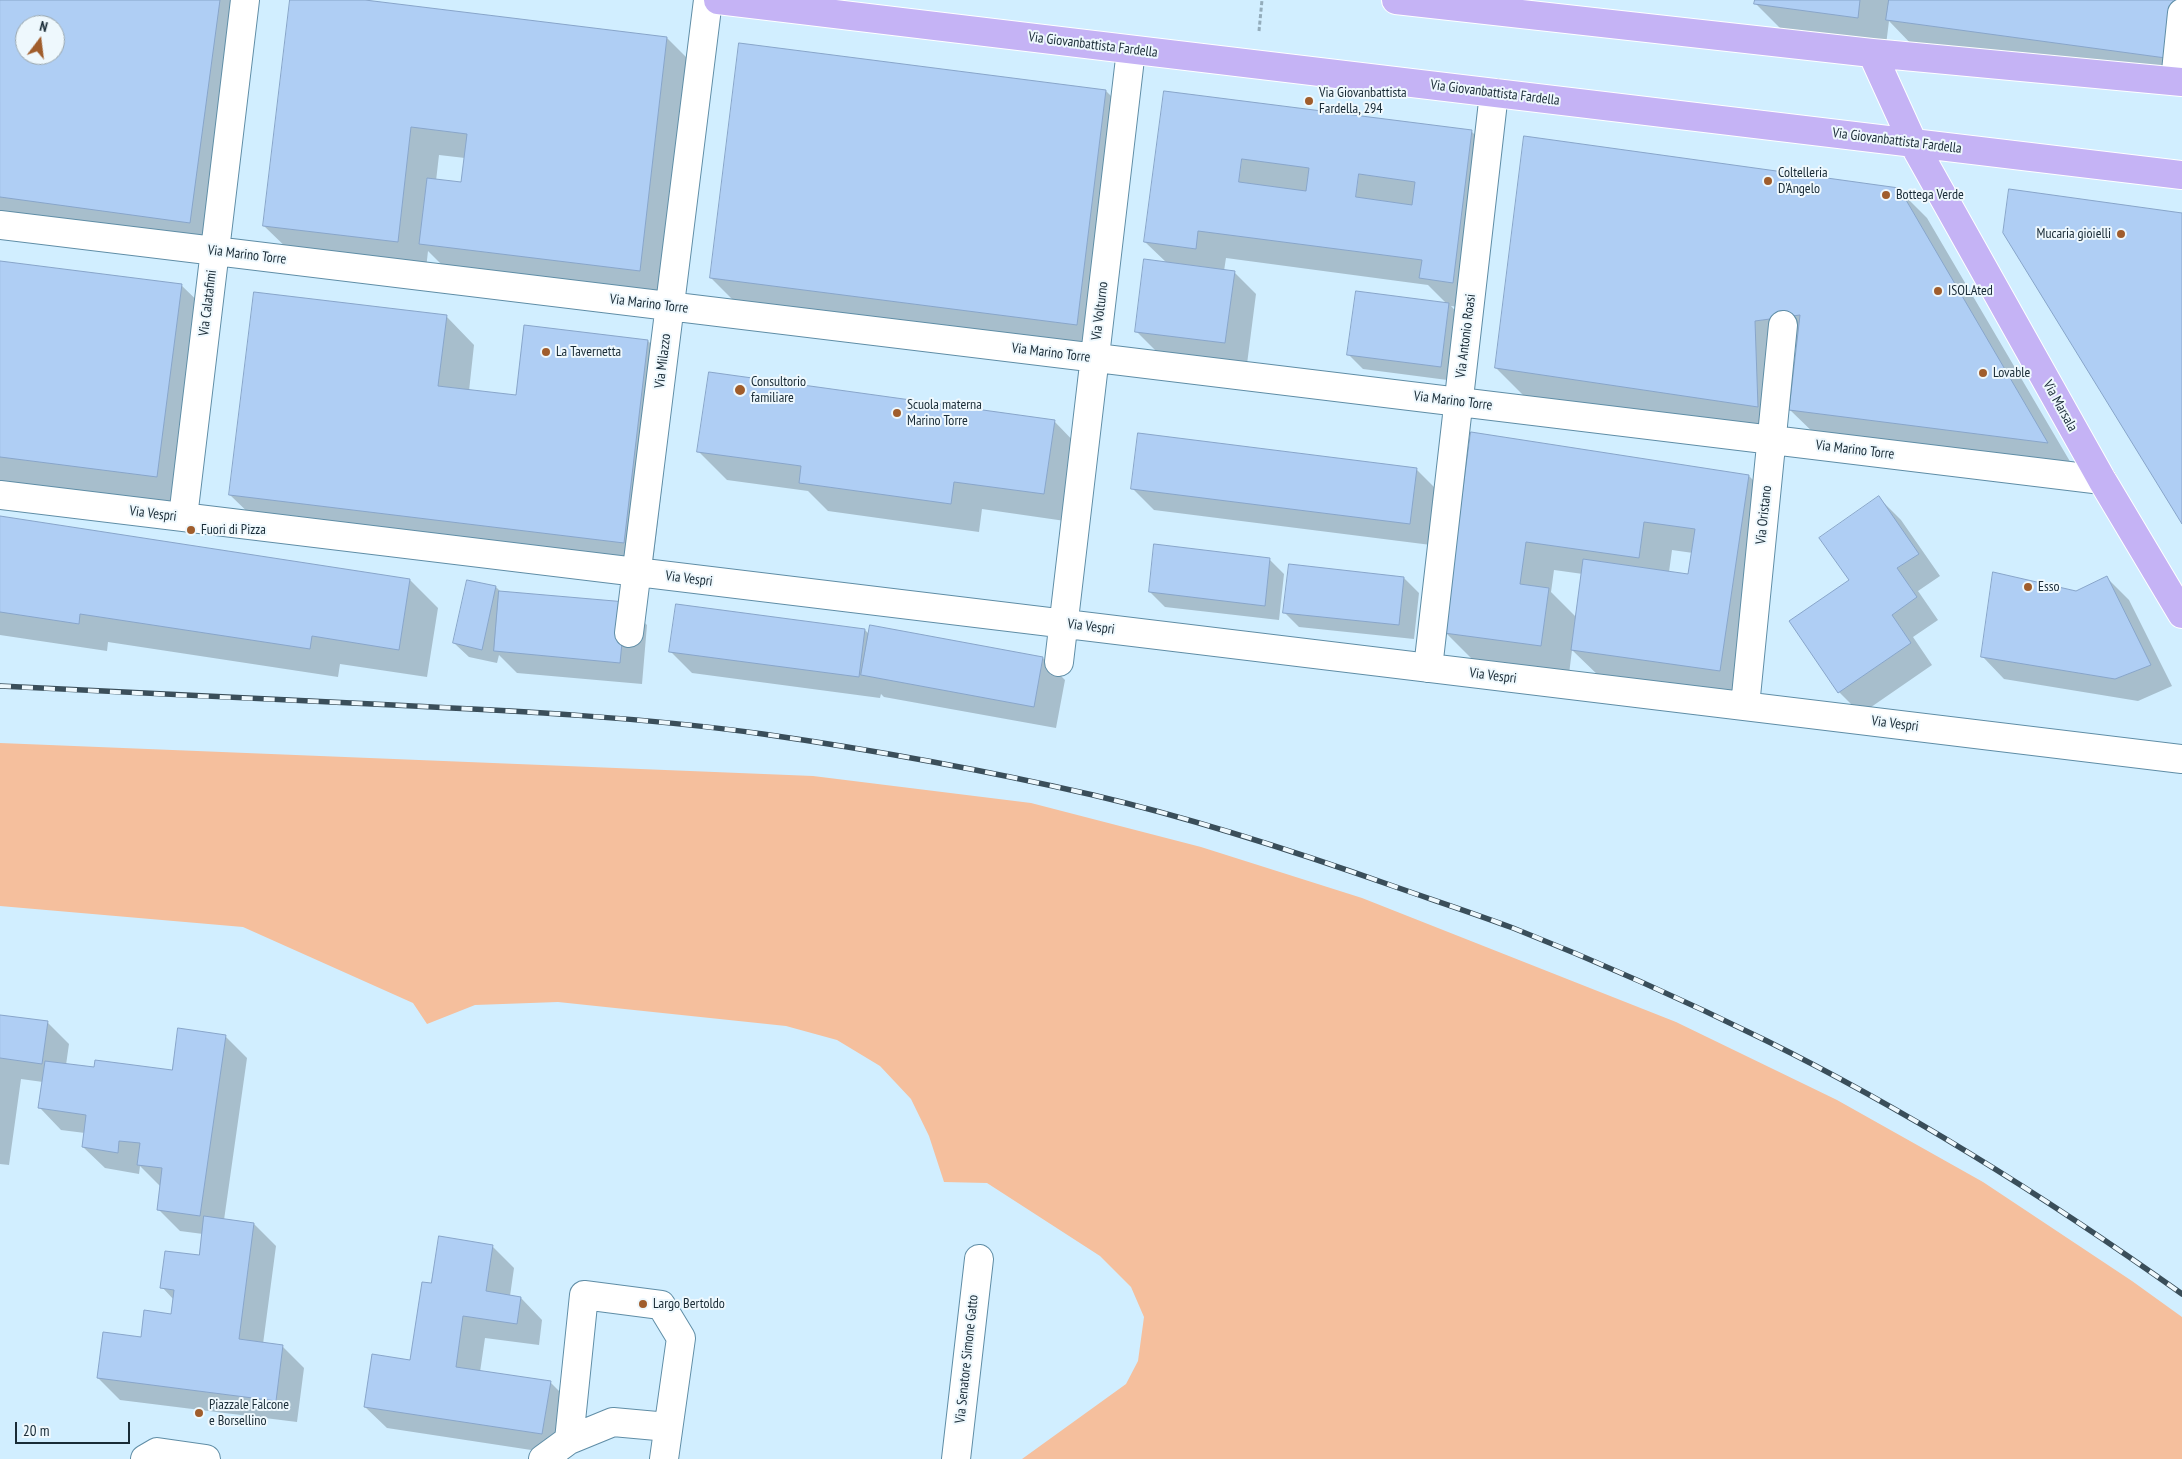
<!DOCTYPE html>
<html>
<head>
<meta charset="utf-8">
<style>
	body { margin:0 }
	#map { position:relative; width:2182px; height:1459px; overflow:hidden; background:#d1eeff; font-family:"PT Sans Narrow",sans-serif }
	canvas { display:block }
	.north { position:absolute; left:15px; top:15px; width:50px; height:50px; box-sizing:border-box; background:#eef8fd; border:1px solid #99a6ad; border-radius:50%; rotate:15deg; font-size:14px; font-weight:700; line-height:20px; text-align:center; color:#192b36 }
	.north::after { content:''; display:block; margin:auto; width:18px; height:22px; background:#a05d2c; clip-path:polygon(50% 0,100% 100%,50% 72%,0 100%) }
	.scale { position:absolute; left:15px; top:1422px; width:115px; height:22px; box-sizing:border-box; border:2px solid #192b36; border-top:0; padding-left:6px; font-size:15px; line-height:18px; white-space:nowrap; color:#192b36; -webkit-text-stroke:4px #eef8fd; paint-order:stroke }
</style>
</head>
<body>
<div id="map">
<canvas width="2182" height="1459"></canvas>
<div class="north">N</div>
<div class="scale">20 m</div>
</div>
<script>
const ctx = document.querySelector('canvas').getContext('2d');
ctx.lineJoin = 'round';
function fillPath(path, color) { ctx.fillStyle = color; ctx.fill(path, 'evenodd'); }
function trace(path, color, width, dash) { ctx.strokeStyle = color; ctx.lineWidth = width; ctx.lineCap = dash ? 'butt' : 'round'; ctx.setLineDash(dash || []); ctx.stroke(path); }
function drawText(font, color, halo, rows, align = 'center') {
  ctx.font = font + ' "PT Sans Narrow",sans-serif'; ctx.lineWidth = 4; ctx.setLineDash([]); ctx.textBaseline = 'middle'; ctx.strokeStyle = halo; ctx.fillStyle = color; for (const [text, x, y, turn = 0] of rows) {
    ctx.save(); ctx.translate(x, y); ctx.rotate((+turn || 0) * Math.PI / 180); ctx.textAlign = isNaN(turn) ? turn : align; if (halo) ctx.strokeText(text, 0, 0); ctx.fillText(text, 0, 0); ctx.restore();
  }
}
fillPath(new Path2D(`
	M0 743 813 776 1031 803 1201 847 1362 898 1676 1022 1837 1100 1983 1182 2132 1281 2182 1317V1459H1022L1126 1384 1138 1361 1144 1317 1131 1287 1100 1256 987 1183 944 1182 929 1136 911 1099 880 1066 837 1040 786 1026 558 1002 475 1005 427 1024 413 1003 243 927 0 906Z`), '#f5bf9d');
fillPath(new Path2D(`
	M0 0H234L218 250 0 221ZM25 25H55V55H25Z
	M291 0H354L667 38 695 66 668 299 449 272 428 251 426 269 293 254 264 226ZM439 155 465 158 462 184 436 181Z
	M1756 0H2182V84L1915 48 1889 21 1886 45 1784 32 1755 3Z
	M1106 91 1134 119 1105 353 739 306 711 278Z
	M1165 92 1472 132 1500 160 1481 310 1451 306 1463 319 1455 381 1363 369 1349 355 1447 304 1428 285 1226 258 1224 271 1234 272 1256 294 1247 364 1158 353 1136 331 1167 263 1145 242Z
	M1898 189 1927 218 2075 470 1819 438 1790 410 1798 347 1783 349 1786 435 1524 396 1496 368Z
	M0 262 181 285 210 313 185 505 0 481Z
	M446 316 474 345 469 391 517 397 525 326 648 341 676 369 652 571 259 523 230 495Z
	M1054 421 1082 450 1072 522 982 509 979 532 828 511 808 491 727 480 698 451Z
	M1472 433 1749 476 1777 504 1748 699 1601 678 1572 650 1569 674 1473 660 1445 632ZM1672 550 1693 553 1689 575 1669 572ZM1554 570 1583 574 1577 618 1551 592Z
	M1416 469 1438 491 1431 545 1154 510 1132 488Z
	M1879 498 1901 520 1940 576 1918 591 1938 620 1913 637 1932 665 1861 714 1839 692 1851 580Z
	M0 517 410 580 438 608 427 677 340 664 338 677 108 642 107 651 0 635Z
	M1269 559 1284 574 1279 620 1165 607 1150 592Z
	M1290 565 1404 578 1419 593 1414 639 1299 627 1284 612Z
	M2107 578 2129 600 2172 686 2138 701 2004 679 1983 657 2076 592Z
	M468 581 496 587 501 592 625 604 647 625 642 684 517 673 499 655 497 663 469 657 454 643Z
	M865 630 870 635 1043 658 1065 680 1056 728 884 697 881 694 880 698 692 673 670 651Z
	M0 1016 47 1022 69 1044 66 1065 95 1069 173 1072 225 1036 247 1058 224 1220 254 1224 276 1246 263 1344 282 1346 304 1368 297 1422 120 1400 98 1378 142 1338 172 1316 174 1300 162 1287 200 1257 203 1234 180 1231 158 1209 160 1186 140 1166 139 1174 105 1168 83 1147 85 1133 61 1130 40 1108 43 1082 21 1079 9 1165 0 1164Z
	M492 1246 514 1268 510 1296 521 1298 542 1320 539 1345 485 1338 480 1372 550 1382 572 1404 564 1455 387 1428 365 1407 411 1361 432 1285Z`), '#0003');
const building = new Path2D(`
	M0 0H220L190 223 0 197ZM25 25H55V55H25Z
	M290 0H365L667 37 640 271 419 244 427 178 461 182 467 134 411 127 398 242 263 226Z
	M1755 0H1860L1858 18 1754 4Z
	M1889 0H2181L2173 59 1886 20Z
	M739 43 1106 90 1077 325 710 278Z
	M1164 91 1472 130 1453 283 1419 278 1422 260 1198 231 1196 249 1144 242ZM1242 159 1309 168 1306 191 1239 182ZM1359 174 1415 182 1412 205 1356 197Z
	M1524 136 1899 188 2048 443 1789 410 1800 315 1755 321 1758 407 1495 368Z
	M2009 189 2182 213V524L2003 233Z
	M1144 259 1235 271 1225 343 1135 332Z
	M0 261 182 284 157 477 0 457Z
	M1356 291 1449 303 1441 367 1347 355Z
	M254 292 447 315 438 386 516 395 524 325 648 340 624 543 229 495Z
	M709 372 1055 420 1044 494 954 482 951 504 799 483 801 466 697 452Z
	M1471 432 1749 475 1720 671 1571 650 1583 559 1688 574 1695 529 1644 522 1639 558 1526 542 1520 584 1549 588 1541 646 1444 633Z
	M1138 433 1417 468 1410 524 1131 489Z
	M1879 496 1919 554 1897 568 1917 597 1892 615 1911 643 1838 693 1789 621 1849 580 1819 538Z
	M0 516 410 579 399 650 312 636 310 649 80 614 79 624 0 612Z
	M1154 544 1270 558 1265 606 1149 592Z
	M1289 564 1404 577 1399 625 1283 613Z
	M1993 572 2076 591 2107 576 2151 665 2115 679 1981 657Z
	M467 580 496 586 482 650 453 643Z
	M499 591 626 602 620 663 494 651Z
	M676 604 865 629 859 677 669 652Z
	M870 625 1043 657 1034 707 861 675Z
	M0 1015 48 1021 42 1064 0 1058Z
	M178 1028 226 1035 200 1216 157 1210 162 1168 137 1165 140 1143 119 1141 118 1153 82 1147 86 1115 38 1108 45 1061 94 1067 95 1060 172 1070Z
	M204 1216 254 1223 239 1339 283 1345 276 1401 97 1378 103 1332 141 1337 144 1310 171 1314 174 1290 160 1288 165 1251 199 1255Z
	M439 1236 493 1245 486 1291 521 1297 517 1324 463 1316 456 1367 551 1381 542 1434 364 1407 372 1354 410 1360 422 1282 431 1283Z`);
fillPath(building, '#afcef4');
trace(building, '#88a5ca', 1);
const minor = new Path2D(`
	M2175 81 2182 13
	M0 225 2102 480
	M0 495 2182 759
	M183 517 245 0
	M629 633 708 0
	M1059 662 1131 50
	M1428 668 1494 93
	M1745 706 1783 325
	M569 1440 584 1295 661 1305 681 1338 664 1459
	M145 1459 157 1452 206 1459
	M543 1459 569 1440 613 1422 668 1427
	M956 1459 979 1259`);
const major = new Path2D(`
	M718 0 2182 175
	M1396 0 1872 53 2182 82
	M1872 53 1913 143 2102 480 2182 614`);
trace(minor, '#5f8da6', 30);
trace(major, '#fff', 30);
trace(new Path2D(`
	M1259 31 1262 0`), '#93acbb', 3, [4, 2.5]);
trace(minor, '#fff', 28);
trace(major, '#c5b3f5', 28);
const rail = new Path2D(`
	M0 686C131 693 262 699 393 705 517 711 641 717 763 734 874 750 984 770 1093 795 1195 819 1294 851 1393 886 1433 900 1473 913 1513 928 1599 962 1684 1000 1767 1041 1912 1113 2050 1200 2182 1294`);
trace(rail, '#3a4e5a', 5.5);
trace(rail, '#eef8fd', 4, [11]);
for (const [x, y, r, color] of [
	[1309,101,5,"#a05d2c"],
	[1768,181,5,"#a05d2c"],
	[1886,195,5,"#a05d2c"],
	[2121,234,5,"#a05d2c"],
	[1938,291,5,"#a05d2c"],
	[546,352,5,"#a05d2c"],
	[1983,373,5,"#a05d2c"],
	[740,390,6,"#a05d2c"],
	[897,413,5,"#a05d2c"],
	[191,530,5,"#a05d2c"],
	[2028,587,5,"#a05d2c"],
	[643,1304,5,"#a05d2c"],
	[199,1413,5,"#a05d2c"]
]) { const dot = new Path2D(); dot.arc(x, y, r, 0, 2 * Math.PI); ctx.fillStyle = color; ctx.fill(dot); trace(dot, '#eef8fd', 2); }
drawText('14px', '#192b36', '#eef8fd', [
	["Via Giovanbattista Fardella",1093,45,7],
	["Via Giovanbattista Fardella",1495,93,7],
	["Via Giovanbattista Fardella",1897,141,7],
	["Via Marino Torre",247,255,7],
	["Via Calatafimi",208,303,-83],
	["Via Marino Torre",649,304,7],
	["Via Volturno",1100,311,-83],
	["Via Antonio Roasi",1466,336,-83],
	["Via Marino Torre",1051,353,7],
	["Via Milazzo",663,361,-83],
	["Via Marino Torre",1453,401,7],
	["Via Marsala",2060,406,61],
	["Via Marino Torre",1855,450,7],
	["Via Vespri",153,514,7],
	["Via Oristano",1764,515,-84],
	["Via Vespri",689,579,7],
	["Via Vespri",1091,627,7],
	["Via Vespri",1493,676,7],
	["Via Vespri",1895,724,7],
	["Via Senatore Simone Gatto",967,1359,-84]
]);
drawText('14px', '#192b36', '#eef8fd', [
	["Via Giovanbattista",1319,93],
	["Fardella, 294",1319,109],
	["Coltelleria",1778,173],
	["D'Angelo",1778,189],
	["Bottega Verde",1896,195],
	["Mucaria gioielli",2111,234,"right"],
	["ISOLAted",1948,291],
	["La Tavernetta",556,352],
	["Lovable",1993,373],
	["Consultorio",751,382],
	["familiare",751,398],
	["Scuola materna",907,405],
	["Marino Torre",907,421],
	["Fuori di Pizza",201,530],
	["Esso",2038,587],
	["Largo Bertoldo",653,1304],
	["Piazzale Falcone",209,1405],
	["e Borsellino",209,1421]
], 'left');
</script>
</body>
</html>
